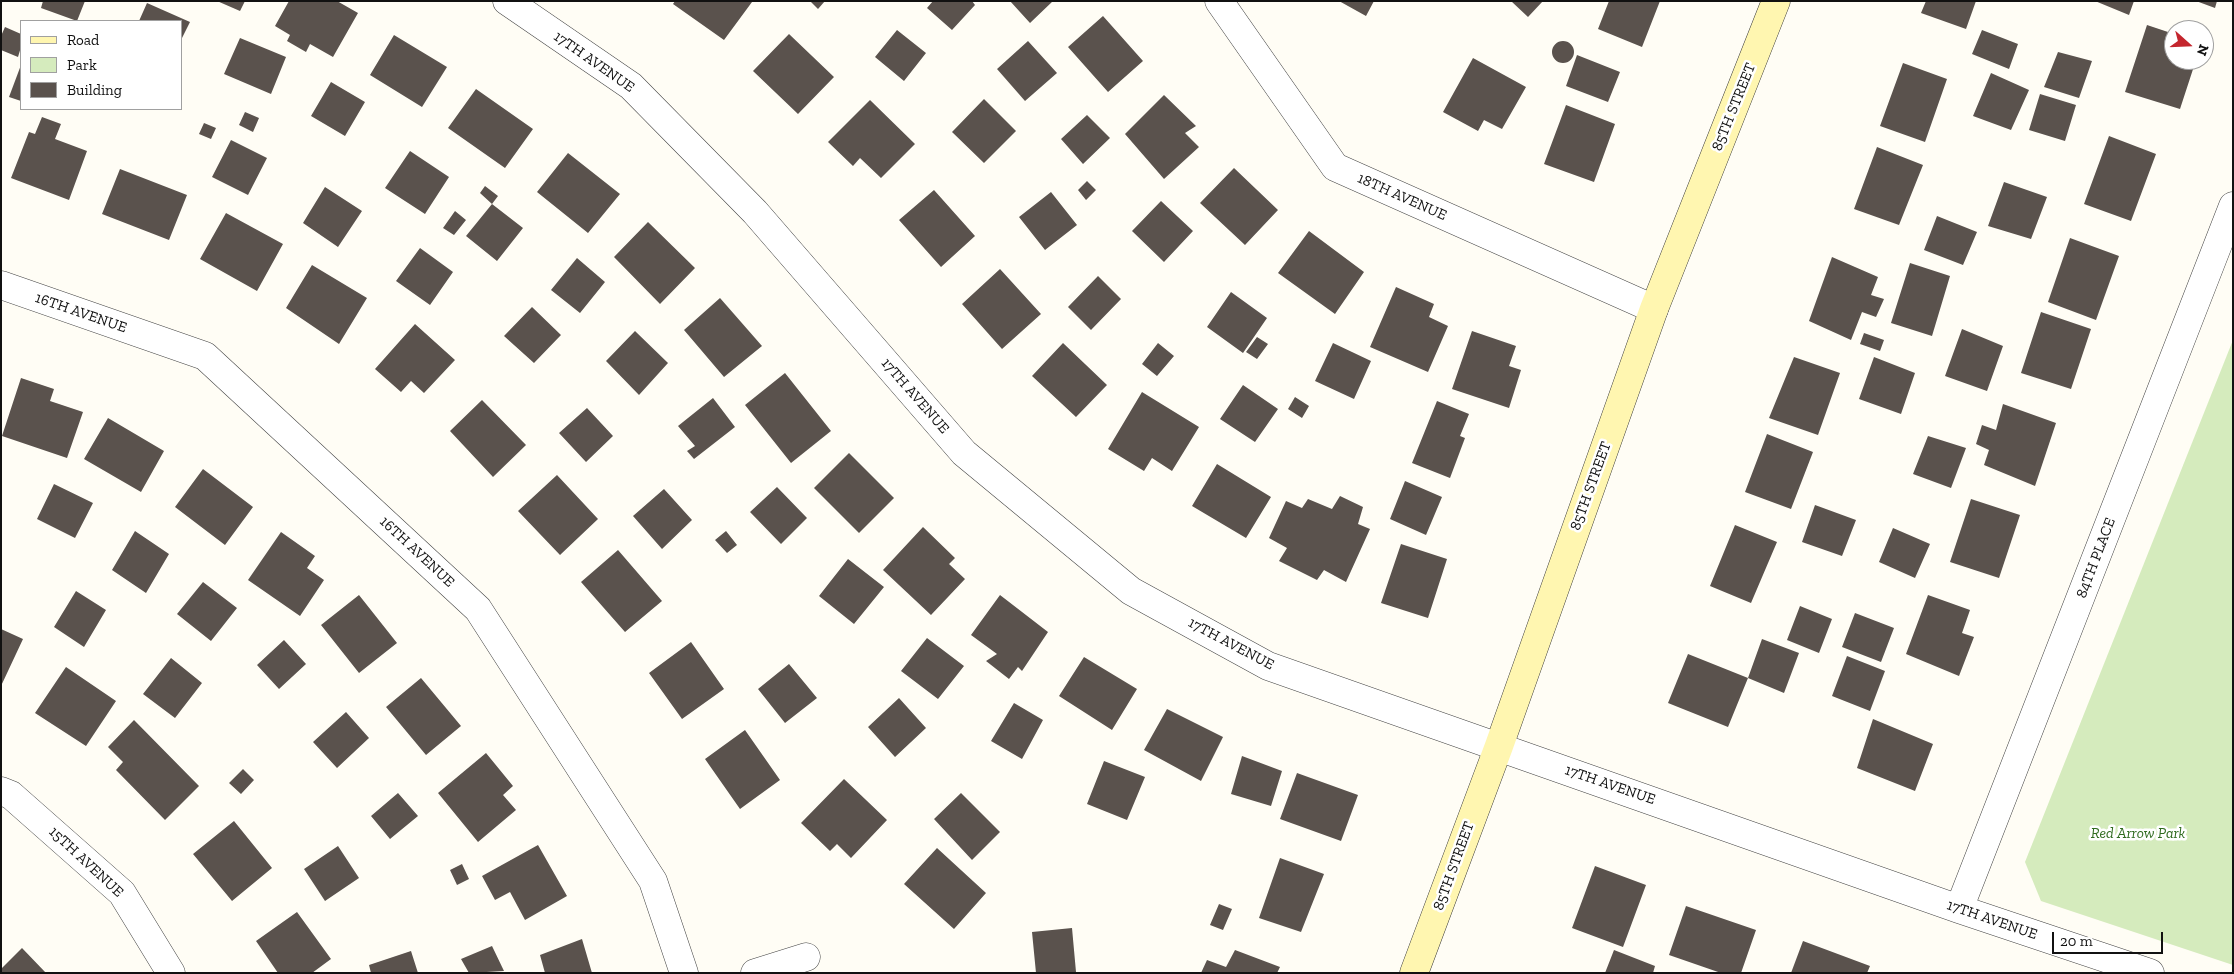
<!DOCTYPE html>
<html>
<head>
<meta charset="utf-8">
<style>
	body { margin:0 }
	#map { position:relative; width:2234px; height:974px; overflow:hidden; background:#fffdf5; font-family:"Zilla Slab",serif }
	canvas { display:block }
	.frame { position:absolute; inset:0; border:2px solid #111; pointer-events:none }
	.legend { position:absolute; left:20px; top:20px; width:162px; height:90px; box-sizing:border-box; background:#fff; border:1px solid #a0a0a0; margin:0; padding:6px 9px; list-style:none; font-size:15px; color:#111 }
	.legend li { display:flex; align-items:center; gap:10px; height:25px }
	.legend b { width:25px; border:1px solid #a0a0a0 }
	.north { position:absolute; left:2164px; top:20px; width:50px; height:50px; box-sizing:border-box; background:#fff; border:1px solid #a0a0a0; border-radius:50%; rotate:110deg; font-size:14px; font-weight:700; line-height:20px; text-align:center; color:#111 }
	.north::after { content:''; display:block; margin:auto; width:18px; height:22px; background:#c4262e; clip-path:polygon(50% 0,100% 100%,50% 72%,0 100%) }
	.scale { position:absolute; left:2052px; top:932px; width:111px; height:22px; box-sizing:border-box; border:2px solid #111; border-top:0; padding-left:6px; font-size:15px; line-height:18px; white-space:nowrap; color:#111; -webkit-text-stroke:4px #fff; paint-order:stroke }
</style>
</head>
<body>
<div id="map">
<canvas width="2234" height="974"></canvas>
<div class="frame"></div>
<ul class="legend">
<li><b style="height:6px;background:#fff6b0"></b>Road</li>
<li><b style="height:14px;background:#d5ebbd"></b>Park</li>
<li><b style="height:14px;background:#5a524d"></b>Building</li>
</ul>
<div class="north">N</div>
<div class="scale">20 m</div>
</div>
<script>
const ctx = document.querySelector('canvas').getContext('2d');
ctx.lineJoin = 'round';
function fillPath(path, color) { ctx.fillStyle = color; ctx.fill(path, 'evenodd'); }
function trace(path, color, width, dash) { ctx.strokeStyle = color; ctx.lineWidth = width; ctx.lineCap = dash ? 'butt' : 'round'; ctx.setLineDash(dash || []); ctx.stroke(path); }
function drawText(font, color, halo, rows, align = 'center') {
  ctx.font = font + ' "Zilla Slab",serif'; ctx.lineWidth = 5; ctx.setLineDash([]); ctx.textBaseline = 'middle'; ctx.strokeStyle = halo; ctx.fillStyle = color; for (const [text, x, y, turn = 0] of rows) {
    ctx.save(); ctx.translate(x, y); ctx.rotate((+turn || 0) * Math.PI / 180); ctx.textAlign = isNaN(turn) ? turn : align; if (halo) ctx.strokeText(text, 0, 0); ctx.fillText(text, 0, 0); ctx.restore();
  }
}
fillPath(new Path2D(`
	M2233 340V965L2041 901 2025 862Z`), '#d5ebbd');
fillPath(new Path2D(`
	M43 1H85L77 21 41 8Z
	M217 1H245L240 11Z
	M289 1H337L358 13 333 57 310 44 306 52 287 41 290 35 275 26Z
	M675 1H751L752 2 724 40 673 4Z
	M810 1H825L818 9Z
	M933 1H972L975 5 952 30 927 8Z
	M1010 1H1053L1030 23Z
	M1339 1H1374L1366 16Z
	M1511 1H1543L1528 17Z
	M1609 1H1660L1642 47 1598 29Z
	M1926 1H1976L1966 29 1921 13Z
	M2095 1H2134L2129 15Z
	M2196 1H2217L2215 8Z
	M147 3 190 22 181 40V21H139Z
	M1103 16 1143 61 1108 92 1068 47Z
	M2147 25 2174 34V60H2196L2180 109 2125 92Z
	M5 27 21 34V47L18 57 1 50V36Z
	M897 30 926 53 904 81 875 57Z
	M1982 30 2018 44 2009 69 1972 54Z
	M789 34 834 77 798 114 753 71Z
	M394 35 447 67 422 107 370 75Z
	M240 38 286 57 271 94 224 74Z
	M1028 41 1057 73 1025 101 997 69Z
	M1552 52a11 11 0 1 1 22 0a11 11 0 1 1-22 0Z
	M2058 52 2092 61 2079 98 2044 87Z
	M1577 55 1620 72 1608 102 1566 86Z
	M1473 58 1526 87 1502 129 1484 120 1478 131 1443 112Z
	M1903 63 1947 79 1925 142 1880 126Z
	M21 65V101L9 97Z
	M1991 73 2029 90 2011 130 1973 116Z
	M331 82 365 102 345 136 311 116Z
	M476 89 533 129 505 168 448 128Z
	M2040 94 2076 105 2065 141 2029 130Z
	M1164 95 1196 126 1185 133 1199 147 1164 179 1125 134Z
	M984 99 1016 131 984 163 952 132Z
	M870 100 915 144 881 178 860 158 853 166 828 142Z
	M1566 105 1615 124 1594 182 1544 164Z
	M245 112 259 118 253 132 239 125Z
	M1087 115 1110 138 1083 164 1061 139Z
	M42 117 61 124 55 139 87 151 69 200 11 178 29 132 35 134Z
	M204 123 216 128 211 139 199 134Z
	M2109 136 2156 154 2131 221 2084 204Z
	M231 140 267 158 248 195 212 177Z
	M1877 147 1923 165 1899 225 1854 209Z
	M410 151 449 177 425 214 385 188Z
	M568 153 620 194 588 233 537 192Z
	M1234 168 1278 210 1245 245 1200 203Z
	M120 169 187 195 169 240 102 214Z
	M1087 181 1096 190 1086 200 1078 190Z
	M2004 182 2047 197 2031 239 1988 226Z
	M485 186 498 196 492 204 480 193Z
	M325 187 362 211 338 247 303 223Z
	M934 190 975 236 941 267 899 220Z
	M1051 192 1077 225 1045 250 1019 217Z
	M1161 201 1193 231 1164 262 1132 231Z
	M492 204 523 228 497 261 466 236Z
	M455 211 466 220 454 235 443 228Z
	M226 213 283 244 257 291 200 259Z
	M1937 216 1977 232 1963 265 1924 250Z
	M648 222 695 268 660 304 614 257Z
	M1309 231 1364 272 1335 314 1278 273Z
	M2070 238 2119 256 2096 320 2048 302Z
	M420 248 453 272 430 305 396 281Z
	M1832 257 1878 277 1871 295 1884 299 1876 317 1862 312 1851 340 1809 321Z
	M577 258 605 282 580 313 551 290Z
	M1910 263 1950 276 1932 336 1891 323Z
	M312 265 367 298 339 344 286 308Z
	M1000 269 1041 314 1002 349 962 304Z
	M1098 276 1121 299 1091 330 1068 307Z
	M1396 287 1434 304 1429 317 1448 326 1428 372 1370 347Z
	M1231 292 1267 318 1243 353 1207 327Z
	M720 298 762 346 724 377 684 330Z
	M532 307 561 335 534 363 504 336Z
	M2041 312 2091 329 2071 389 2021 373Z
	M415 324 455 360 424 393 411 381 401 392 375 369Z
	M1962 329 2003 346 1987 391 1945 376Z
	M635 331 668 363 639 395 606 361Z
	M1472 331 1516 346 1509 366 1521 370 1509 408 1452 389Z
	M1864 333 1884 340 1880 351 1860 344Z
	M1257 337 1268 344 1257 359 1246 352Z
	M1063 343 1107 385 1076 417 1032 376Z
	M1158 343 1174 356 1157 376 1142 364Z
	M1333 343 1371 361 1354 399 1315 381Z
	M1794 357 1840 373 1818 435 1769 418Z
	M1874 357 1915 373 1901 414 1859 399Z
	M785 373 831 431 791 463 745 405Z
	M21 378 54 389 50 401 83 412 67 458 2 436Z
	M1243 385 1278 409 1255 442 1220 419Z
	M1142 392 1199 427 1172 471 1152 458 1144 471 1108 449Z
	M1295 397 1309 406 1302 418 1288 409Z
	M713 398 735 427 694 459 687 451 695 446 678 426Z
	M482 400 526 445 493 477 450 431Z
	M1437 401 1469 414 1460 436 1465 438 1450 478 1412 463Z
	M2003 404 2056 423 2035 486 1984 465 1989 450 1976 444 1982 425 1996 430Z
	M587 408 613 436 586 462 559 433Z
	M108 418 164 451 141 492 84 459Z
	M1767 434 1813 452 1791 509 1745 492Z
	M1928 436 1966 448 1951 488 1913 474Z
	M849 453 894 498 859 533 814 488Z
	M1217 464 1271 497 1246 538 1192 506Z
	M203 469 253 507 225 545 175 507Z
	M557 475 598 519 560 555 518 511Z
	M1405 481 1442 497 1426 535 1390 519Z
	M54 484 93 503 75 538 37 519Z
	M777 487 807 518 781 544 750 512Z
	M664 489 692 520 662 549 633 516Z
	M1340 496 1363 507 1358 524 1370 529 1346 582 1324 570 1317 580 1279 561 1287 548 1269 538 1286 501 1302 508 1308 499 1332 509Z
	M1971 499 2020 515 1999 578 1950 562Z
	M1815 505 1856 520 1842 556 1802 542Z
	M1735 525 1777 542 1751 603 1710 586Z
	M923 527 955 558 949 564 965 579 931 615 883 570Z
	M1893 528 1930 544 1915 578 1879 562Z
	M135 531 169 554 146 593 112 570Z
	M726 531 737 545 727 553 715 540Z
	M281 532 315 556 307 568 324 580 300 616 248 580Z
	M1401 544 1447 559 1428 618 1381 603Z
	M618 550 662 601 625 632 581 582Z
	M848 559 884 587 854 624 819 596Z
	M203 582 237 608 211 641 177 614Z
	M76 591 106 610 84 647 54 627Z
	M359 595 397 643 359 673 321 625Z
	M1000 595 1048 632 1022 671 1018 667 1009 679 986 661 997 654 971 635Z
	M1928 595 1970 610 1962 633 1974 637 1959 676 1906 654Z
	M1800 606 1832 619 1819 653 1787 640Z
	M1855 613 1894 628 1881 662 1842 647Z
	M1 629 23 639 1 686Z
	M927 638 964 666 938 699 901 671Z
	M1762 639 1799 653 1784 693 1748 678Z
	M284 640 306 664 279 689 257 665Z
	M691 642 724 689 682 719 649 673Z
	M1688 654 1748 678 1728 727 1668 703Z
	M1847 656 1885 671 1870 711 1832 696Z
	M1084 657 1137 689 1112 730 1059 696Z
	M171 658 202 683 175 718 143 694Z
	M789 664 817 698 785 723 758 689Z
	M66 667 116 701 86 746 35 713Z
	M421 678 461 726 426 755 386 707Z
	M899 698 926 728 895 757 868 727Z
	M1014 703 1043 720 1022 759 991 741Z
	M1167 709 1223 737 1201 781 1144 750Z
	M346 712 369 738 337 768 313 742Z
	M1873 719 1933 744 1915 791 1857 768Z
	M134 720 199 786 165 820 116 770 123 762 108 747Z
	M745 730 780 780 740 809 705 759Z
	M486 753 513 786 503 795 516 810 478 842 438 793Z
	M1242 756 1282 771 1271 806 1231 794Z
	M1104 761 1145 777 1127 820 1087 804Z
	M243 769 254 780 241 794 229 783Z
	M1297 773 1358 795 1341 841 1280 819Z
	M844 779 887 820 851 858 837 844 830 851 801 823Z
	M398 793 418 816 390 839 371 816Z
	M961 793 1000 832 972 860 934 819Z
	M234 821 272 868 232 901 193 854Z
	M538 845 567 896 525 920 510 892 495 900 482 876Z
	M338 846 359 878 325 901 304 869Z
	M937 848 986 893 954 929 904 884Z
	M1280 858 1324 874 1301 932 1259 918Z
	M462 864 469 879 457 885 450 870Z
	M1595 866 1646 885 1623 947 1572 928Z
	M1219 904 1232 909 1223 930 1210 925Z
	M1686 906 1756 930 1741 973H1721L1669 955Z
	M297 912 331 959 312 973H278L256 941Z
	M1072 928 1076 972 1036 973 1032 932Z
	M582 939 592 973H545L540 955Z
	M1803 941 1870 966 1867 973H1791Z
	M492 946 504 971 469 973 461 959Z
	M22 948 46 973H1V969Z
	M1235 950 1280 967 1277 973H1201L1207 960 1226 967Z
	M1614 950 1655 966 1653 973H1605Z
	M411 951 418 973H371L369 965Z`), '#5a524d');
const street = new Path2D(`
	M507 1 631 86 755 212 964 453 1131 591 1268 666 1959 909 2150 973
	M1219 1 1335 167 1654 309
	M1 285 205 356 478 609 653 881 684 973
	M1 791 11 795 122 893 171 973
	M1959 909 2233 206
	M755 973 806 957`);
const secondary = new Path2D(`
	M1414 973 1499 746 1654 309 1776 1`);
trace(street, '#444', 29);
trace(secondary, '#333', 29);
trace(street, '#fff', 28);
trace(secondary, '#fff6b0', 28);
drawText('15px', '#111', '#fff', [
	["17TH AVENUE",594,62,35],
	["85TH STREET",1734,107,-68],
	["18TH AVENUE",1402,197,24],
	["16TH AVENUE",81,313,19],
	["17TH AVENUE",915,396,49],
	["85TH STREET",1591,486,-70],
	["16TH AVENUE",417,552,43],
	["84TH PLACE",2096,558,-69],
	["17TH AVENUE",1231,644,28],
	["17TH AVENUE",1610,785,19],
	["15TH AVENUE",86,862,43],
	["85TH STREET",1454,866,-70],
	["17TH AVENUE",1992,920,19]
]);
drawText('italic 15px', '#2f6b1f', '#fff', [
	["Red Arrow Park",2138,834]
]);
</script>
</body>
</html>
